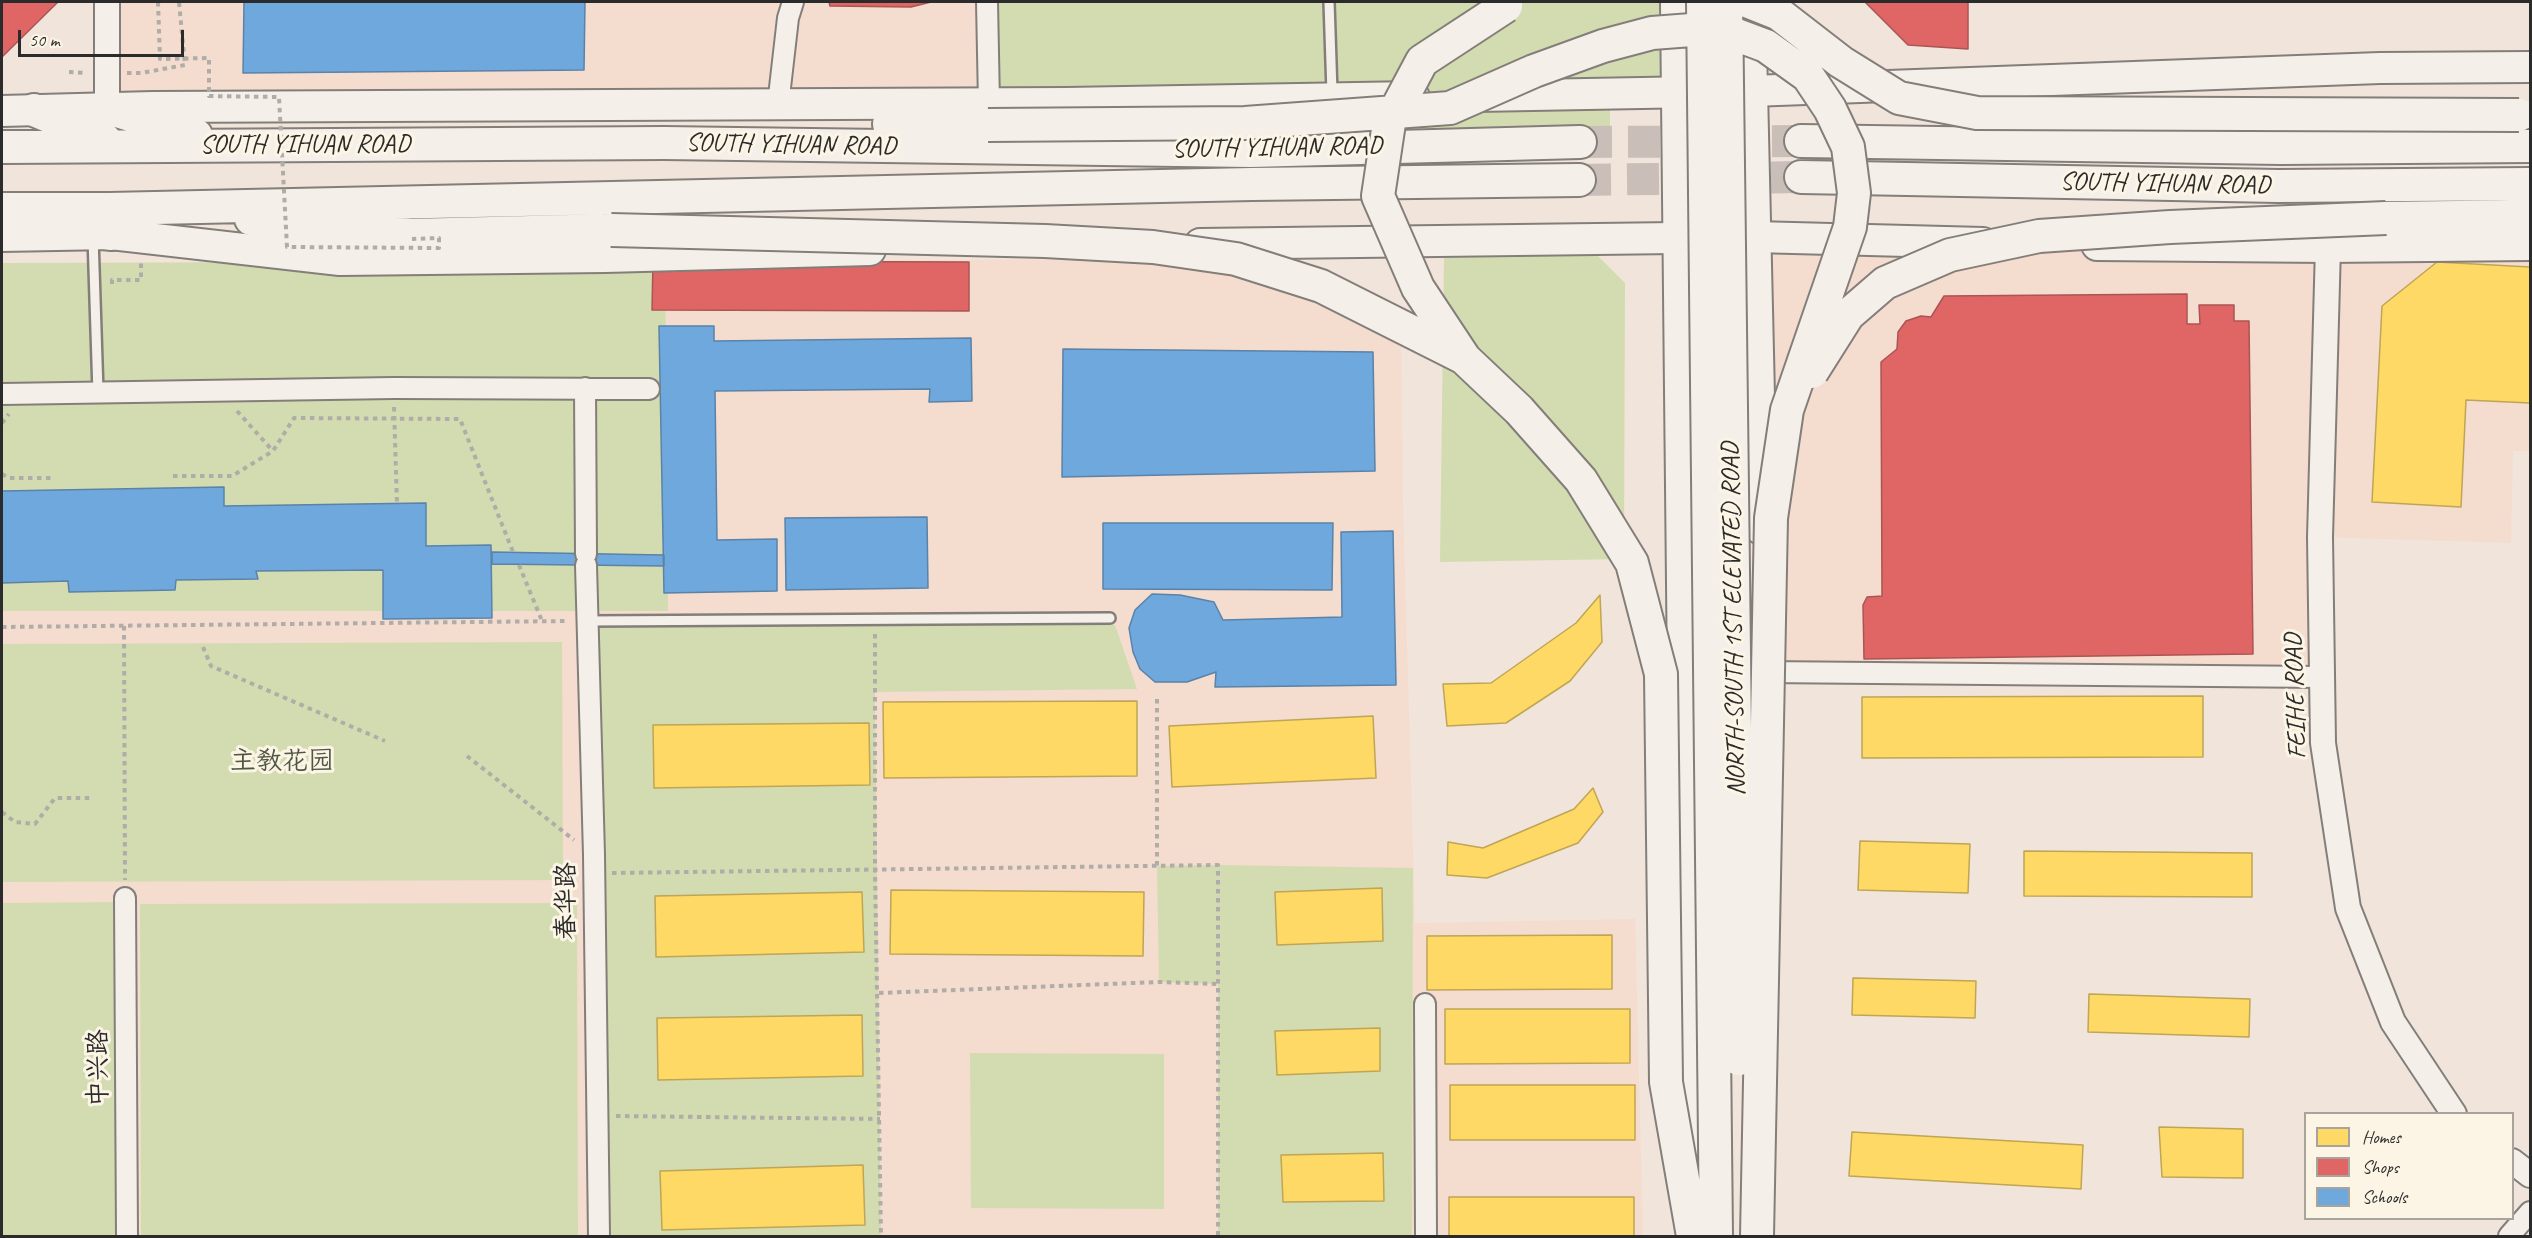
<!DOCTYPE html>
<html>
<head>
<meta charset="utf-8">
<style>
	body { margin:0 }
	#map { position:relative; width:2532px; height:1238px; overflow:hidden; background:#f1e4db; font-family:Caveat,sans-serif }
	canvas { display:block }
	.frame { position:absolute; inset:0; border:3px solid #2b2b2b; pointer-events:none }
	.legend { position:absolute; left:2304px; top:1112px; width:210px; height:108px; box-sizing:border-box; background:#fcf5e5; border:2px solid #a8a49b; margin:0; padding:8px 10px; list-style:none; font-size:18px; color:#2b2b2b }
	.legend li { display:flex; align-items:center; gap:12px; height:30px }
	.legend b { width:30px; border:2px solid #a8a49b }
	.scale { position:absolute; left:18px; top:30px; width:166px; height:27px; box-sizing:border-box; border:3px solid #2b2b2b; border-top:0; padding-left:8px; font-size:18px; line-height:21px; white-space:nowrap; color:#2b2b2b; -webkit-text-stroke:4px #fcf5e5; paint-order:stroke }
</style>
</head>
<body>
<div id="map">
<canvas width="2532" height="1238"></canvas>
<div class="frame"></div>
<ul class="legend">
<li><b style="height:16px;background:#ffd966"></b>Homes</li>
<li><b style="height:16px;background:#e06666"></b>Shops</li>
<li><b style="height:16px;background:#6fa8dc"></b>Schools</li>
</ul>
<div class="scale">50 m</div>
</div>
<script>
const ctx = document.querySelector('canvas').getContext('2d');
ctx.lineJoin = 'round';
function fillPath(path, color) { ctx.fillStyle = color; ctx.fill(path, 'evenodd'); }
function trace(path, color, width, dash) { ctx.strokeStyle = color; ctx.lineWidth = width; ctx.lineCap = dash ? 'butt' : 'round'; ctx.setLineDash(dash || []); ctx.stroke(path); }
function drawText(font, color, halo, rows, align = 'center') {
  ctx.font = font + ' Caveat,"LXGW WenKai TC",sans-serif'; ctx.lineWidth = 6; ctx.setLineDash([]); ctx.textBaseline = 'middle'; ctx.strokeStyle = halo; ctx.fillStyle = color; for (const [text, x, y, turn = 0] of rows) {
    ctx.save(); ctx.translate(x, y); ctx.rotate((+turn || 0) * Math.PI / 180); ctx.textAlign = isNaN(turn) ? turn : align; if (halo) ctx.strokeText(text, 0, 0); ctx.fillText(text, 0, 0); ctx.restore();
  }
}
fillPath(new Path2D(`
	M107 2H987L989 103 107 108Z
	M1755 237 2530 245V451H2513L2511 543 2320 537 2322 677 1763 672Z
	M1290 259 1401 345 1403 505 1415 923 1635 919 1643 1236H2V263Z`), '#f4dccf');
fillPath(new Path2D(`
	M987 2H1677L1678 91 1610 94V127L994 137Z
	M1591 249 1625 283 1624 559 1440 562 1444 255Z
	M665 261 668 611H2V263Z
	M588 621 1115 625 1137 689 875 692 881 1236H598Z
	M562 642 563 880 2 882V644Z
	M1218 865 1413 868 1412 1236H1218V984L1159 982 1157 866Z
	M115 902 118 1236H2V903Z
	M577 903 578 1236H141L140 904Z
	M970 1053 1164 1054V1209L971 1208Z`), '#d3dcb0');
const homes = new Path2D(`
	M2437 262 2530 267V403L2466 400 2461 507 2372 502 2382 306Z
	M1600 595 1602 642 1570 681 1506 723 1447 726 1443 684 1491 683 1576 623Z
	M2203 696V757L1862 758V697Z
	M1137 701V776L884 778 883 702Z
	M1373 716 1376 778 1172 787 1169 726Z
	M869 723 870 785 654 788 653 725Z
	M1593 788 1603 812 1578 843 1487 878 1447 875 1448 842 1483 848 1574 809Z
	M1860 841 1970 844 1968 893 1858 890Z
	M2024 851 2252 853V897L2024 896Z
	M1382 888 1383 941 1277 945 1275 892Z
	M891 890 1144 892 1143 956 890 954Z
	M862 892 864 952 656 957 655 896Z
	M1612 935V989L1427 990V936Z
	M1853 978 1976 981 1975 1018 1852 1015Z
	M2089 994 2250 999 2249 1037 2088 1032Z
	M1445 1009H1630V1063L1445 1064Z
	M862 1015 863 1076 658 1080 657 1018Z
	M1380 1028V1071L1277 1075 1275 1031Z
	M1450 1085H1635V1140H1450Z
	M2159 1127 2243 1129V1178L2162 1177Z
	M1852 1132 2083 1145 2081 1189 1849 1176Z
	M1383 1153 1384 1201 1283 1202 1281 1155Z
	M863 1165 865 1225 662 1230 660 1171Z
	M1449 1197H1634V1236H1449Z`);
fillPath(homes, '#ffd966');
trace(homes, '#bfa554', 1.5);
const shops = new Path2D(`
	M2 2H58L2 57Z
	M829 2H931L911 7 830 6Z
	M1865 2H1968V49L1908 45Z
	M653 261 969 262V311L652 310Z
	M2187 294V324H2200L2199 305H2234V321H2249L2253 654 1864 659 1863 605 1867 597 1882 596 1881 362 1897 349 1898 332 1906 321 1921 316 1931 317 1944 296Z`);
fillPath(shops, '#e06666');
trace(shops, '#aa5454', 1.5);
const schools = new Path2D(`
	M244 2H585L584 70 243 73Z
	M659 326H714V341L971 338 972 401 929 402 930 389 715 391 717 540 777 539V591L664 593Z
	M1063 349 1373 352 1375 471 1062 477Z
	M224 487V506L426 503V546L491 545 492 618 383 619V570L256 571 258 579 176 580 175 590 69 592 68 581 2 583V491Z
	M927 517 928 588 786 590 785 518Z
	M1103 523H1333L1332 590 1103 589Z
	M1393 531 1396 685 1215 687 1216 672 1187 682H1155L1140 669 1133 652 1129 628 1135 610 1152 594 1180 595 1214 602 1223 620 1342 617 1341 532Z
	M492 552 664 555V566L492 564Z`);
fillPath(schools, '#6fa8dc');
trace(schools, '#5b82a7', 1.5);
trace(new Path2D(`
	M1580 142 1801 141
	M1579 180 1801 177`), '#c9bfb8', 32, [32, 16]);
const service = new Path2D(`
	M1329 2 1332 93
	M93 237 98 393
	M588 621 1110 618`);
const minor = new Path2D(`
	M987 2 989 103
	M778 105 788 18 793 2
	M585 388 586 554
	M2 394 394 388 649 389
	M586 565 594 855 599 1236
	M1763 672 2322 677
	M125 898 127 1236
	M1425 1004 1426 1236
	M2509 1236 2530 1212`);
const tertiary = new Path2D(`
	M107 2V108
	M2328 247 2320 537 2323 743 2348 908 2393 1022 2454 1114
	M2512 1161 2530 1175`);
const primary = new Path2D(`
	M1477 96 1751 91 2380 68 2530 67
	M2 111 153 107 1066 103 1414 97
	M2 236 111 234 340 260 605 257 870 250
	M1200 244 1755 237 1983 243
	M2097 245 2328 247 2530 245`);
const trunk = new Path2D(`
	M1677 2 1689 1162
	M1749 2 1761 528
	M107 108 196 135
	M34 110 105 140
	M889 124 988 125
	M1801 141 2281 148 2530 146
	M2 147 664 143 1251 151 1580 142
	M1801 177 2278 186 2530 184
	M2 209H109L1252 184 1579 180
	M2386 218 2530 216
	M251 219 314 231 412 235 611 230
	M47 225 111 234`);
trace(service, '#847e7a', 14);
trace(minor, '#847e7a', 24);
trace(tertiary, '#847e7a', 28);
trace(primary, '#847e7a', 34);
trace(trunk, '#847e7a', 36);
trace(new Path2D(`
	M69 72 87 73
	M127 73H141L185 65 179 2
	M112 284V280H141V263
	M394 407 397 504
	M237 411 273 451
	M2 423 9 414
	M2 474 9 478H53
	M173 476H232L273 451 294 418 460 419 513 552
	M519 565 542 621
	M124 626 125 880
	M2 627 569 621
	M875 634V870L881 1236
	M203 647 211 666 385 741
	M1157 699V866
	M467 756 574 840
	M2 812 15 822 35 824 55 798H90
	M612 873 1218 865V1236
	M879 993 1159 982 1218 984
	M616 1116 880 1119`), '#b0aca8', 4, [4.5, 4.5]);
trace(service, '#f4f0e9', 9);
trace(minor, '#f4f0e9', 20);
trace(tertiary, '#f4f0e9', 24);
trace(primary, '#f4f0e9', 30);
trace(trunk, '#f4f0e9', 32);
const trunkBridge = new Path2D(`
	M1703 2 1716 1236
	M1726 2 1739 1059
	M1749 2 1779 14 1841 62 1899 98 1977 113 2519 115
	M1506 6 1422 61 1389 123 1378 196 1418 288 1465 359 1519 410 1581 480 1632 563 1661 674 1666 1082 1693 1236
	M988 125 1245 123 1450 108 1534 71 1603 46 1652 33 1718 28 1766 46 1808 76 1830 109 1848 147 1854 193 1850 227 1787 410 1771 518 1757 1236
	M611 230 1045 241 1153 247 1236 259 1321 286 1464 358
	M1812 372 1848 315 1885 283 1950 255 2039 236 2170 227 2386 218`);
trace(trunkBridge, '#847e7a', 36, []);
trace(new Path2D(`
	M158 2 160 59 209 58V96L279 97 287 247 439 248V238L412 239`), '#b0aca8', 4, [4.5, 4.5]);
trace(trunkBridge, '#f4f0e9', 32);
drawText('26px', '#2b2b2b', '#fcf5e5', [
	["SOUTH YIHUAN ROAD",305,145],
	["SOUTH YIHUAN ROAD",791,145,1],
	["SOUTH YIHUAN ROAD",1277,148,-1],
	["SOUTH YIHUAN ROAD",2165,184,1],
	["NORTH-SOUTH 1ST ELEVATED ROAD",1734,619,-91],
	["FEIHE ROAD",2296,696,-92],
	["春华路",567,901,-90],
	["中兴路",99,1068,-90]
]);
drawText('26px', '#4f5644', '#fcf5e5', [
	["主教花园",282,762]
]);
</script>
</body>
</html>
